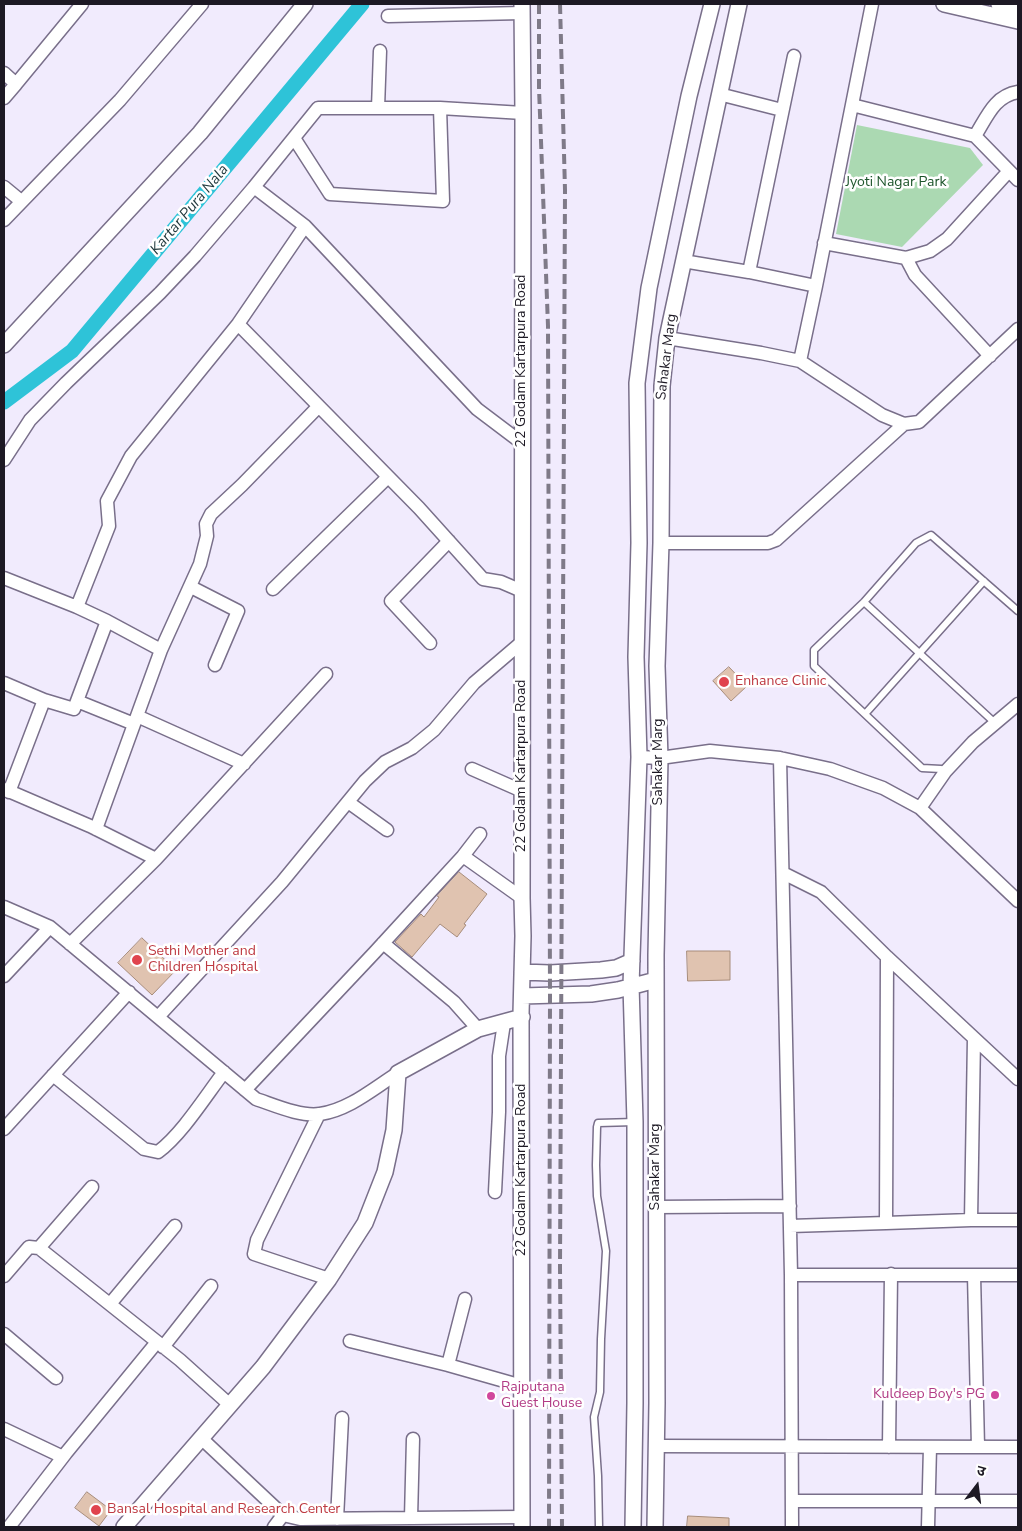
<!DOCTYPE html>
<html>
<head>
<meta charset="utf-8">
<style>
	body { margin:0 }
	#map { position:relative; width:1022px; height:1531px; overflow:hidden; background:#f1ebfd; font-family:"Nunito Sans","Noto Sans Devanagari",sans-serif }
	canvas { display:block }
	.frame { position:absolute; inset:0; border:5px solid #1d1924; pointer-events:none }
	.north { position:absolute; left:952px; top:1461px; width:50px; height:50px; -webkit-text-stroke:4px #fff; paint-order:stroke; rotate:15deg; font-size:14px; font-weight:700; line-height:20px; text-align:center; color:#1d1924 }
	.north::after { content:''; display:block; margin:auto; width:18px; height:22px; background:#1d1924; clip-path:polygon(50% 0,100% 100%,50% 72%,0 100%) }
</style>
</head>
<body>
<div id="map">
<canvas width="1022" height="1531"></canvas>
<div class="frame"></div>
<div class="north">उ</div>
</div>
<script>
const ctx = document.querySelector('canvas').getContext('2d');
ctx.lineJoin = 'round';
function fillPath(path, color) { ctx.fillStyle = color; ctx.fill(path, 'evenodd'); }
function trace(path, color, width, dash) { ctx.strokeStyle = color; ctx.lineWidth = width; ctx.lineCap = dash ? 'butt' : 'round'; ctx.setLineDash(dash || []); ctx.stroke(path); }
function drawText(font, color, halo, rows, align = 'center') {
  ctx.font = font + ' "Nunito Sans",sans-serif'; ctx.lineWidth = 5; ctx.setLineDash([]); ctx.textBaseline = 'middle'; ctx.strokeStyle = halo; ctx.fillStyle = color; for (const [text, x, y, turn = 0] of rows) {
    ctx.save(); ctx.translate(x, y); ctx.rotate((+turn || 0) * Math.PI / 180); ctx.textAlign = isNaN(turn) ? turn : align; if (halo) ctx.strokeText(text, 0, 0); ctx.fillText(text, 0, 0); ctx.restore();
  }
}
fillPath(new Path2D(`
	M857 125 970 148 983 165 902 247 836 234Z`), '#abd9b2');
trace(new Path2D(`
	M4 402 72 351 362 4`), '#2ec3d8', 15);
const building = new Path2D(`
	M729 667 747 686 731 701 713 681Z
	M459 872 487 894 464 924 466 925 457 937 440 924 412 957 395 942 421 914 424 917 439 897 437 896Z
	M142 938 176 970 152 995 118 963Z
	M687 951H730V980L688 981Z
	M87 1492 111 1510 99 1526 75 1508Z
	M688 1516 729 1518V1527H687Z`);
fillPath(building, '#e0c3b0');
trace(building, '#a78c7a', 1);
const service = new Path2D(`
	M864 602 995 723
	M865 714 984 581
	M945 772 941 769 922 768 814 666V650L864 602 916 543 931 535 1018 611
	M599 1527 598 1476 594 1417 600 1392 601 1339 606 1251 597 1196 596 1165 597 1127 598 1123 635 1122`);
const minor = new Path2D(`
	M388 16 522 13
	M4 73 16 84 82 4
	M719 94 782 110
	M4 98 16 84
	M852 105 975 136 1018 180
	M378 108 380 51
	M975 136C987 117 994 96 1018 92
	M294 138 330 194 443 201 440 108
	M4 187 21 201
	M4 220 120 100 202 4
	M305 226 254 187 318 108H440L523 113
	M824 243 906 258 930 251 947 239 1009 171
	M906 258 915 275 990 356
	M683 261 749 272 816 286
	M749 272 794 56
	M238 324 419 508 483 579 501 582 522 591
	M667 338 761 353 800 361 882 415 904 424 919 422 1018 329
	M800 361 816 286 872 4
	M4 460 30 420 66 383 160 293 195 256 254 187
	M661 543H768L776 540 904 424
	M4 578 77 607
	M191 587 238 611 215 665
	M273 589 388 477
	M107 621 161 650 200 564 207 536 206 524 211 514 242 485 318 407
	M430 643 391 601 449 541
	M4 683 44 700
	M77 701 134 724
	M137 716 161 650
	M639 757 660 758 710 751 780 758 830 769 883 788 920 808 1018 901
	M780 758 791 1275 792 1527
	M472 769 522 791
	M4 789 90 826 156 859 70 944
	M9 792 44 700 74 709 107 621 77 607 109 526 107 501 131 456 238 324 305 226 477 409 522 443
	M348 802 387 830
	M920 808 945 772 973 742 1018 704
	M96 829 137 716 244 764
	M463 856 480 834
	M156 859 326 674
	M783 873 821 892 887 957 1018 1079
	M4 907 50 927 256 1099C274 1105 301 1117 320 1114 349 1110 374 1088 398 1073
	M383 943 454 1002 478 1029
	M887 957 886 1223 971 1220 974 1038
	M4 976 50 927
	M158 1017 282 882 365 781 385 762 412 748 434 730 474 683 522 642
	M53 1075 144 1149 158 1152C182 1134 205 1097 224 1072
	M245 1090 375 952 463 856 522 898
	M319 1114 257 1240 254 1254 329 1279
	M4 1129 129 992
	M495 1192 499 1112V1056L504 1023
	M656 1207 790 1206
	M971 1220H1018
	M790 1226 886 1223
	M39 1248 92 1187
	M791 1275H1018
	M974 1275 978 1447
	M4 1276 29 1247 39 1248 180 1360 230 1405
	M110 1304 175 1226
	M4 1334 56 1378
	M350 1341 448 1365 522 1386
	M163 1347 211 1286
	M448 1365 465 1299
	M4 1429 63 1457
	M201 1438 283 1515
	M656 1446 1018 1447
	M889 1447 891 1274
	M792 1501H1018
	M411 1518 413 1439
	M337 1519 342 1418
	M9 1527 66 1453 157 1342
	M274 1527 283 1515 300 1519 522 1517
	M928 1527 930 1447`);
const tertiary = new Path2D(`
	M522 4 523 113 522 898 523 936 521 1014 522 1527
	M944 4 1018 21
	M999 4 1018 9
	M4 345 200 133 305 4
	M522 972 550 973 601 970 616 968 632 961
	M522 996 591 994 618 990 656 980
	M124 1527 263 1367 329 1279 365 1223 385 1172 394 1130 398 1073 478 1029 522 1017
	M633 1527 635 1403V1122L631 985 639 757 636 657 639 543 637 383 649 288 689 96 712 4
	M655 1527 657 1403 656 955 660 758 657 666 661 543 662 386 667 338 739 4`);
trace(service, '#796f8a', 9);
trace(minor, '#796f8a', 15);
trace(tertiary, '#796f8a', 18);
trace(service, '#fff', 6);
trace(minor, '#fff', 12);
trace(tertiary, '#fff', 15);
trace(new Path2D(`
	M539 4V88L548 326 550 995 549 1527
	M560 4 565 190 560 1267 562 1527`), '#7f7a88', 4, [10, 5]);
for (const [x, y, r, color] of [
	[724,682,6,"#e0444e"],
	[137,960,6,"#e0444e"],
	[995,1395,5,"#d1479c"],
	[491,1396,5,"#d1479c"],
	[96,1510,6,"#e0444e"]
]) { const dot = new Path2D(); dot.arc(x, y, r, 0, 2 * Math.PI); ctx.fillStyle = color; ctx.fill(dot); trace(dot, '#fff', 2); }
drawText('14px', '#1d552b', '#fff', [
	["Jyoti Nagar Park",896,183]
]);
drawText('14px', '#1d1924', '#fff', [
	["Sahakar Marg",667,357,-83],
	["22 Godam Kartarpura Road",522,361,-90],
	["Sahakar Marg",659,762,-90],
	["22 Godam Kartarpura Road",522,766,-90],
	["Sahakar Marg",656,1167,-90],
	["22 Godam Kartarpura Road",522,1170,-90]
]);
drawText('14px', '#be3a42', '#fff', [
	["Enhance Clinic",735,682],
	["Sethi Mother and",148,952],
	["Children Hospital",148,968],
	["Bansal Hospital and Research Center",107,1510]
], 'left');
drawText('14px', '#b23c85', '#fff', [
	["Rajputana",501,1388],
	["Guest House",501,1404],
	["Kuldeep Boy's PG",985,1395,"right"]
], 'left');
drawText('italic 15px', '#223a3e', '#fff', [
	["Kartar Pura Nala",190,210,-50]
]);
</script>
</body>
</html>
